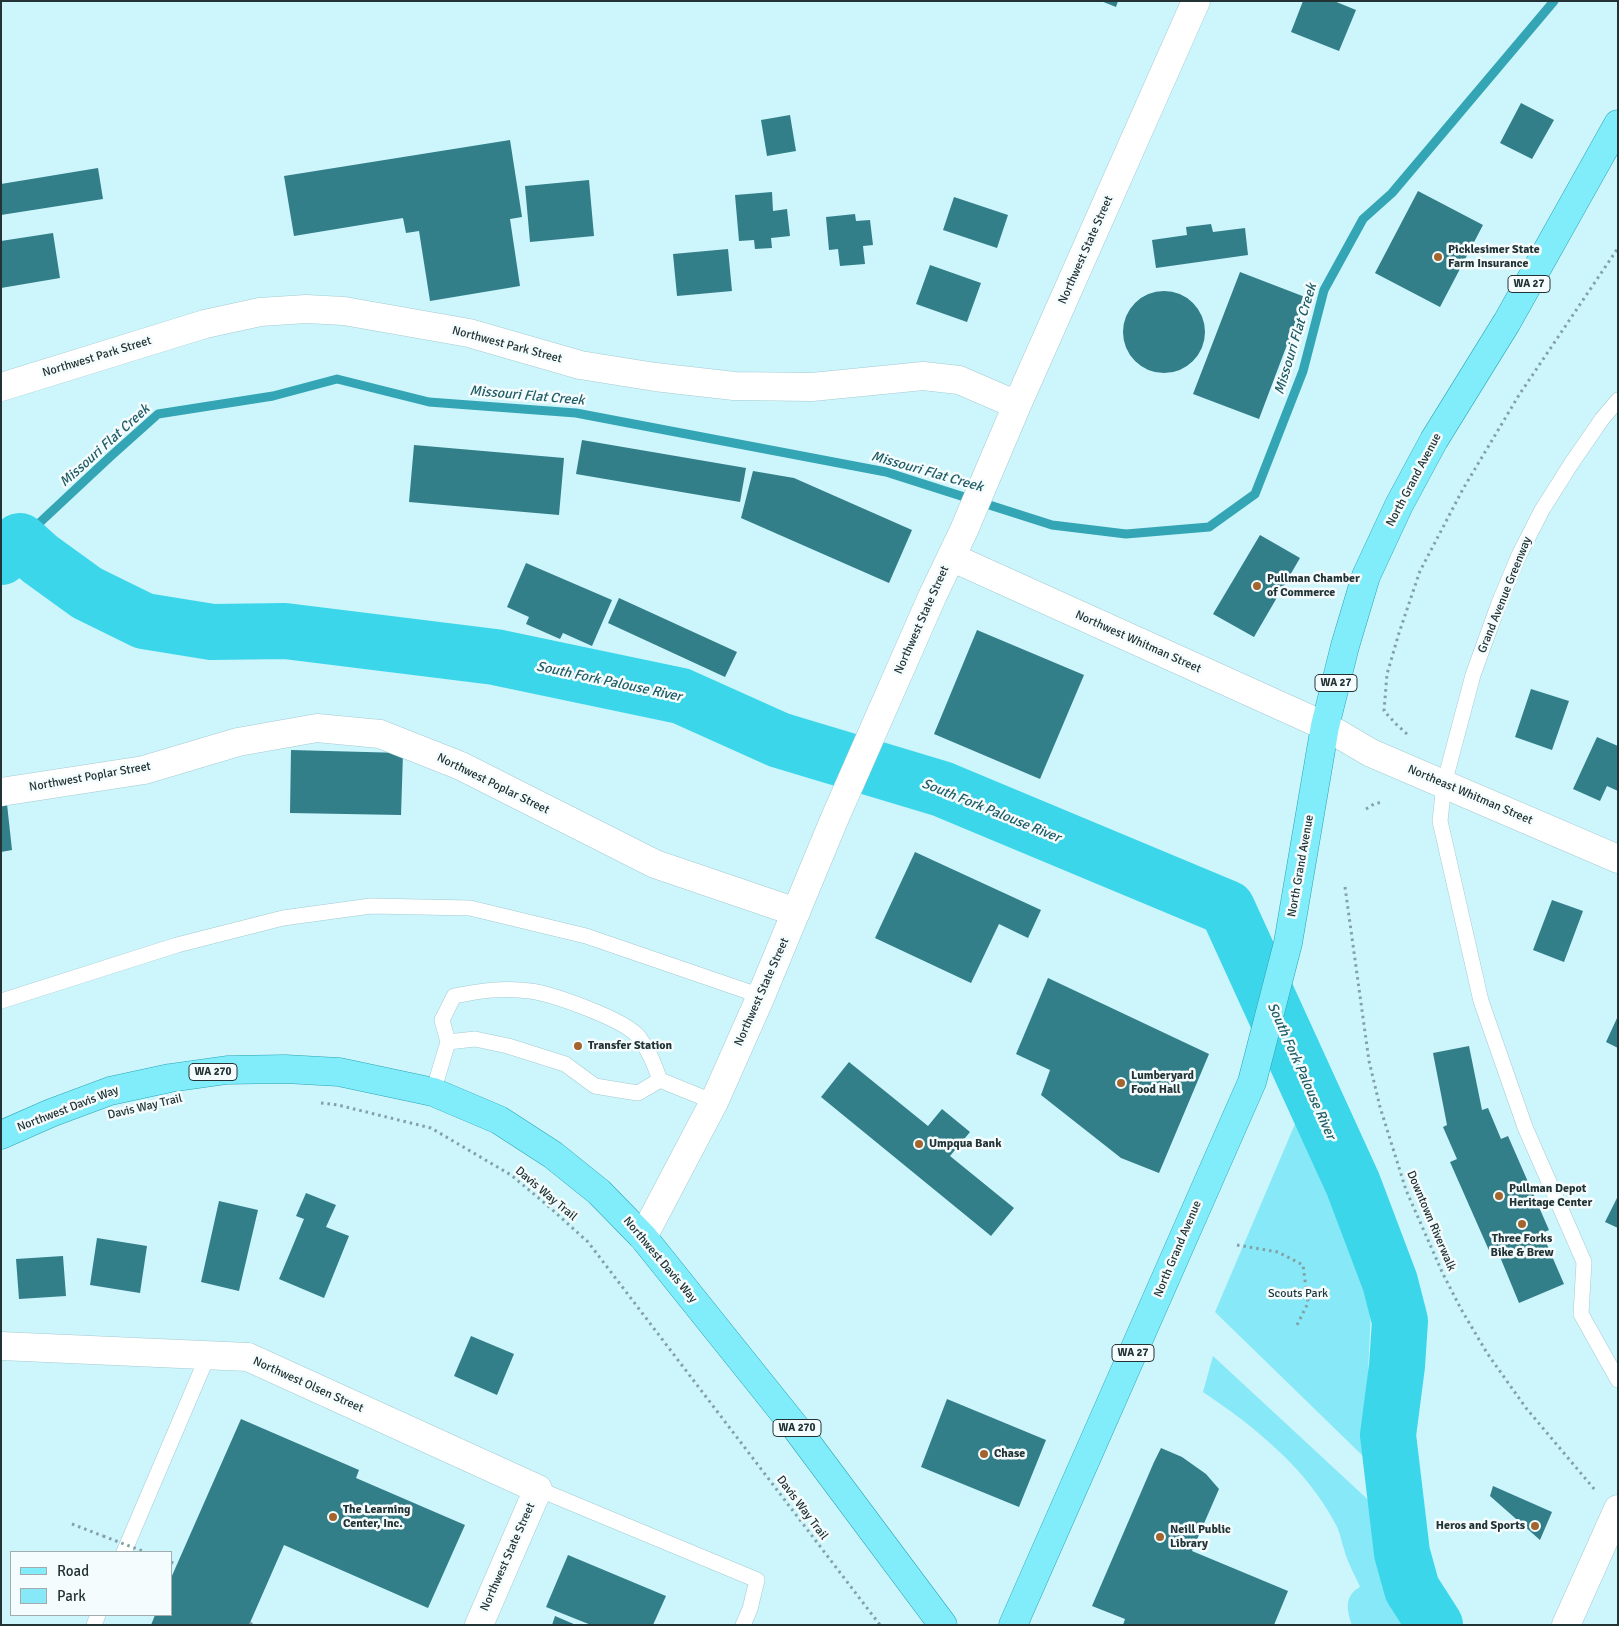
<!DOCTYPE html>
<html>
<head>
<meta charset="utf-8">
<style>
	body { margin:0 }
	#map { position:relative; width:1619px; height:1626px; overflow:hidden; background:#cdf5fc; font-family:Signika,sans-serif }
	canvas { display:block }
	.frame { position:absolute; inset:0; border:2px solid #233335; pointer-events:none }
	.legend { position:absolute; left:10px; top:1551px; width:162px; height:65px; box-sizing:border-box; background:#f4fcfd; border:1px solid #a0acad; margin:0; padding:6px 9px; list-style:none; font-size:15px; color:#233335 }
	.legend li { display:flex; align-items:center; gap:10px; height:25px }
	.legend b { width:25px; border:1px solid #a0acad }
</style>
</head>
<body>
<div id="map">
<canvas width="1619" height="1626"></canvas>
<div class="frame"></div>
<ul class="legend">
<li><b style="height:6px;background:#81edfb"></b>Road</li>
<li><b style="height:14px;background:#87e8f7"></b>Park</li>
</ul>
</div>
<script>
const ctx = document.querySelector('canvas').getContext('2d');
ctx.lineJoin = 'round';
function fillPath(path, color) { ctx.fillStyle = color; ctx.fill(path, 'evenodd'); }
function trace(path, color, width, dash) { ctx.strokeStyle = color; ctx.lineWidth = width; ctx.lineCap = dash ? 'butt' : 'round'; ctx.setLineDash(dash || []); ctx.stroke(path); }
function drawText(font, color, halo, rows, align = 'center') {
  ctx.font = font + ' Signika,sans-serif'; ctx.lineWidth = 5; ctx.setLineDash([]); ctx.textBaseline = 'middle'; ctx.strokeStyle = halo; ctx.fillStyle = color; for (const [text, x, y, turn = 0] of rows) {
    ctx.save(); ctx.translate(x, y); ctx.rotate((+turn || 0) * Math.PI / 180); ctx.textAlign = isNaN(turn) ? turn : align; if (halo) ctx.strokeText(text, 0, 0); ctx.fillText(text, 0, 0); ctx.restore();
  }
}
fillPath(new Path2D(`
	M1298 1117 1372 1289 1364 1457 1215 1312Z
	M1213 1356 1377 1508 1391 1587 1421 1625H1352C1346 1609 1345 1595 1360 1587 1355 1575 1347 1562 1344 1549 1341 1540 1340 1532 1335 1523 1306 1468 1254 1426 1203 1392Z`), '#87e8f7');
trace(new Path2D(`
	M20 541 111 456 158 414 273 396 337 379 429 402 576 413 886 472 1052 525 1126 534 1209 527 1255 494 1303 371 1324 290 1363 219 1392 193 1554 1`), '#34a5b4', 9);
trace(new Path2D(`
	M1 557 20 541 40 559 87 593 144 621 212 632 285 631 495 657 681 696 779 740 942 789 1227 908 1353 1184 1390 1282 1400 1321 1397 1366 1388 1435 1402 1553 1412 1589 1435 1625`), '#3cd6eb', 56);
fillPath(new Path2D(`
	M1101 1H1118L1116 7Z
	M1303 1H1334L1356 10 1339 51 1291 32Z
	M1521 103 1554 120 1532 159 1500 143Z
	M790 115 796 151 767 156 761 120Z
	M510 140 522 217 510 219 520 286 430 301 419 231 406 233 403 218 294 236 284 176Z
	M98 168 103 199 1 215V184Z
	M589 180 594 236 530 242 525 186Z
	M1418 191 1483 225 1440 307 1375 273Z
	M772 192 773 211 787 209 790 236 771 238 772 248 755 249 754 240 739 241 735 195Z
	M954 197 1008 215 997 248 943 230Z
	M855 214 856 221 870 220 873 245 863 246 865 264 840 266 838 249 829 250 826 217Z
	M1211 224 1213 232 1245 228 1248 255 1156 268 1152 240 1187 235 1186 227Z
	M53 233 60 278 1 288V241Z
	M728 249 732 291 677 296 673 254Z
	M930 265 981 283 967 322 916 304Z
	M1240 272 1305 297 1259 419 1193 394Z
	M1123 332a41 41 0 1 1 82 0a41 41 0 1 1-82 0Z
	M582 440 746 468 740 502 576 474Z
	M414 445 564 458 559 515 409 502Z
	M753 471 794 478 912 530 889 583 741 518Z
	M1260 535 1300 558 1254 637 1213 614Z
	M526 563 612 600 592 646 563 633 560 639 526 624 529 617 507 607Z
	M619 598 737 652 725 677 608 623Z
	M977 630 1084 675 1040 779 934 734Z
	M1531 689 1569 701 1552 750 1515 737Z
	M1597 737 1618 746V791L1607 786 1600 801 1573 789Z
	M291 750 403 753 401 815 290 813Z
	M7 804 12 850 1 852V805Z
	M915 852 1041 910 1028 938 999 924 971 983 875 938Z
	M1552 900 1583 911 1564 962 1533 950Z
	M1048 978 1209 1054 1159 1173 1121 1158 1041 1095 1050 1070 1016 1054Z
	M1618 1016V1048L1606 1042Z
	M1469 1046 1482 1110 1488 1108 1501 1139 1508 1136 1549 1230 1542 1233 1564 1284 1519 1303 1498 1252 1491 1255 1450 1162 1457 1159 1443 1127 1447 1125 1433 1053Z
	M849 1062 928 1126 942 1109 970 1132 950 1156 1014 1208 991 1236 821 1097Z
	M306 1193 336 1205 326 1227 349 1236 324 1298 279 1279 304 1219 296 1216Z
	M1618 1196V1228L1605 1222Z
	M219 1201 258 1210 239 1291 201 1282Z
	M97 1238 147 1246 140 1293 90 1285Z
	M63 1256 66 1296 19 1299 16 1259Z
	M471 1336 514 1354 497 1395 454 1376Z
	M947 1399 1046 1440 1019 1507 921 1467Z
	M241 1419 359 1470 356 1478 465 1525 428 1608 284 1545 249 1625H151L155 1615H171V1578Z
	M1161 1448 1182 1457 1206 1474 1219 1489 1192 1551 1288 1591 1274 1625H1123L1125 1619 1092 1606 1154 1462Z
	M1493 1486 1552 1512 1540 1540 1490 1496Z
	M568 1555 666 1596 653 1625H591L546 1607Z
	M555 1616 576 1625H552Z`), '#327e89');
const lane = new Path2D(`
	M1618 400 1602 419 1571 464 1542 510 1519 555 1499 603 1473 675 1444 784 1440 821 1481 1001 1525 1127 1584 1262 1581 1314 1618 1380
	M1 1001 177 945 283 918 371 906 470 908 586 936 761 996
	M448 1042 475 1039 508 1046 565 1064 595 1086 619 1090 638 1093 660 1080
	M433 1092 448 1042 442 1020 454 996C479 991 504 987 530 991 553 994 623 1019 638 1036 649 1050 654 1064 660 1080L714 1102
	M538 1489 757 1580 750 1609 743 1625
	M124 1552 208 1355
	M94 1625 98 1615`);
const street = new Path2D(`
	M1 792 144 770 238 742 317 728 380 734 461 766 655 864 796 912
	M1 1346 248 1357 538 1489 479 1625`);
const secondary = new Path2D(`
	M1 387 205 324 260 312 306 309 344 311 469 333 580 365 655 377 734 386 812 387 923 376 959 380 1017 405
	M951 557 1325 726 1371 753 1618 859
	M643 1237 714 1102 761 996 834 820 932 597 964 530 1017 405 1196 1
	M1566 1625 1618 1509`);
const primary = new Path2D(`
	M1 1135 51 1113 110 1091 170 1078 227 1070 285 1069 339 1072 433 1092 499 1120 553 1155 599 1192 643 1237 796 1428 943 1625
	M1013 1625 1252 1082 1288 943 1325 726 1345 646 1366 576 1399 505 1434 440 1507 322 1618 124`);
trace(lane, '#a3cbd1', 16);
trace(street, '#a3cbd1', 29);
trace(secondary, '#a3cbd1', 29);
trace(primary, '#2aa4b4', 29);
trace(new Path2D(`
	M1407 734 1396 724 1384 711 1387 674 1399 633 1420 571 1463 489 1519 395 1618 248
	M1366 809 1374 804 1382 802
	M1345 887 1369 1061 1380 1107 1406 1190 1443 1274 1461 1309 1487 1353 1526 1408 1595 1490
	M321 1103 338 1105 431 1128 511 1175 547 1205 588 1242 880 1625
	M1237 1245 1278 1252 1303 1265 1308 1303 1296 1327
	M72 1524 103 1536
	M171 1562 177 1565
	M250 1623 253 1625`), '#83a1a5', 3, [2.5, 4]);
trace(lane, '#fff', 15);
trace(street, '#fff', 28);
trace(secondary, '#fff', 28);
trace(primary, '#81edfb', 28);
trace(new Path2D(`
	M103 1536 145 1552`), '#83a1a5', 3, [2.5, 4]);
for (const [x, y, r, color] of [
	[1438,257,5,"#a4642d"],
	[1257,586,5,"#a4642d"],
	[578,1046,5,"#a4642d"],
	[1121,1083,5,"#a4642d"],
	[919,1144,5,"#a4642d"],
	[1499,1196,5,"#a4642d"],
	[1522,1224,5,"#a4642d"],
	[984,1454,5,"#a4642d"],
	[333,1517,5,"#a4642d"],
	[1535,1526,5,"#a4642d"],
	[1160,1537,5,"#a4642d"]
]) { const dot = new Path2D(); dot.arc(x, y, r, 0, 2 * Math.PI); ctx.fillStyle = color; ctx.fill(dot); trace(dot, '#f4fcfd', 2); }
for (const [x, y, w] of [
	[1529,284,42],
	[1336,683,42],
	[213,1072,48],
	[1133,1353,42],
	[797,1428,48]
]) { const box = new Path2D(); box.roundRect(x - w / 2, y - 8.5, w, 17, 4); ctx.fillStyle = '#f4fcfd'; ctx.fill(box); trace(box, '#233335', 1); }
drawText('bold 11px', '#233335', null, [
	["WA 27",1529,284],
	["WA 27",1336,683],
	["WA 270",213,1072],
	["WA 27",1133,1353],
	["WA 270",797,1428]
]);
drawText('12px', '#233335', '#f4fcfd', [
	["Northwest State Street",1086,250,-66],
	["Northwest Park Street",507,345,15],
	["Northwest Park Street",97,357,-17],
	["North Grand Avenue",1414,480,-62],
	["Grand Avenue Greenway",1505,595,-68],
	["Northwest State Street",922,620,-66],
	["Northwest Whitman Street",1138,642,24],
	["Northwest Poplar Street",90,777,-10],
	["Northwest Poplar Street",493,784,26],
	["Northeast Whitman Street",1470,795,23],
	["North Grand Avenue",1301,866,-80],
	["Northwest State Street",762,992,-66],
	["Davis Way Trail",145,1107,-13],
	["Northwest Davis Way",68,1109,-21],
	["Davis Way Trail",546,1194,40],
	["Downtown Riverwalk",1431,1221,67],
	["North Grand Avenue",1178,1249,-67],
	["Northwest Davis Way",660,1260,50],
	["Northwest Olsen Street",308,1385,24],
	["Davis Way Trail",802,1508,53],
	["Northwest State Street",508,1557,-66]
]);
drawText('bold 12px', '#233335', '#f4fcfd', [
	["Picklesimer State",1448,250],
	["Farm Insurance",1448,264],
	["Pullman Chamber",1267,579],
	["of Commerce",1267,593],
	["Transfer Station",588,1046],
	["Lumberyard",1131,1076],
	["Food Hall",1131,1090],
	["Umpqua Bank",929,1144],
	["Pullman Depot",1509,1189],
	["Heritage Center",1509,1203],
	["Three Forks",1522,1239,"center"],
	["Bike & Brew",1522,1253,"center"],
	["Chase",994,1454],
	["The Learning",343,1510],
	["Center, Inc.",343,1524],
	["Heros and Sports",1525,1526,"right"],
	["Neill Public",1170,1530],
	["Library",1170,1544]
], 'left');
drawText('12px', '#1e363a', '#f4fcfd', [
	["Scouts Park",1298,1294]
]);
drawText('italic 14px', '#215d66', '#f4fcfd', [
	["Missouri Flat Creek",1296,339,-73],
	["Missouri Flat Creek",527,396,5],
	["Missouri Flat Creek",105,446,-42],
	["Missouri Flat Creek",927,472,16],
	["South Fork Palouse River",609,682,12],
	["South Fork Palouse River",991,811,22],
	["South Fork Palouse River",1301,1071,66]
]);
</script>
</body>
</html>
